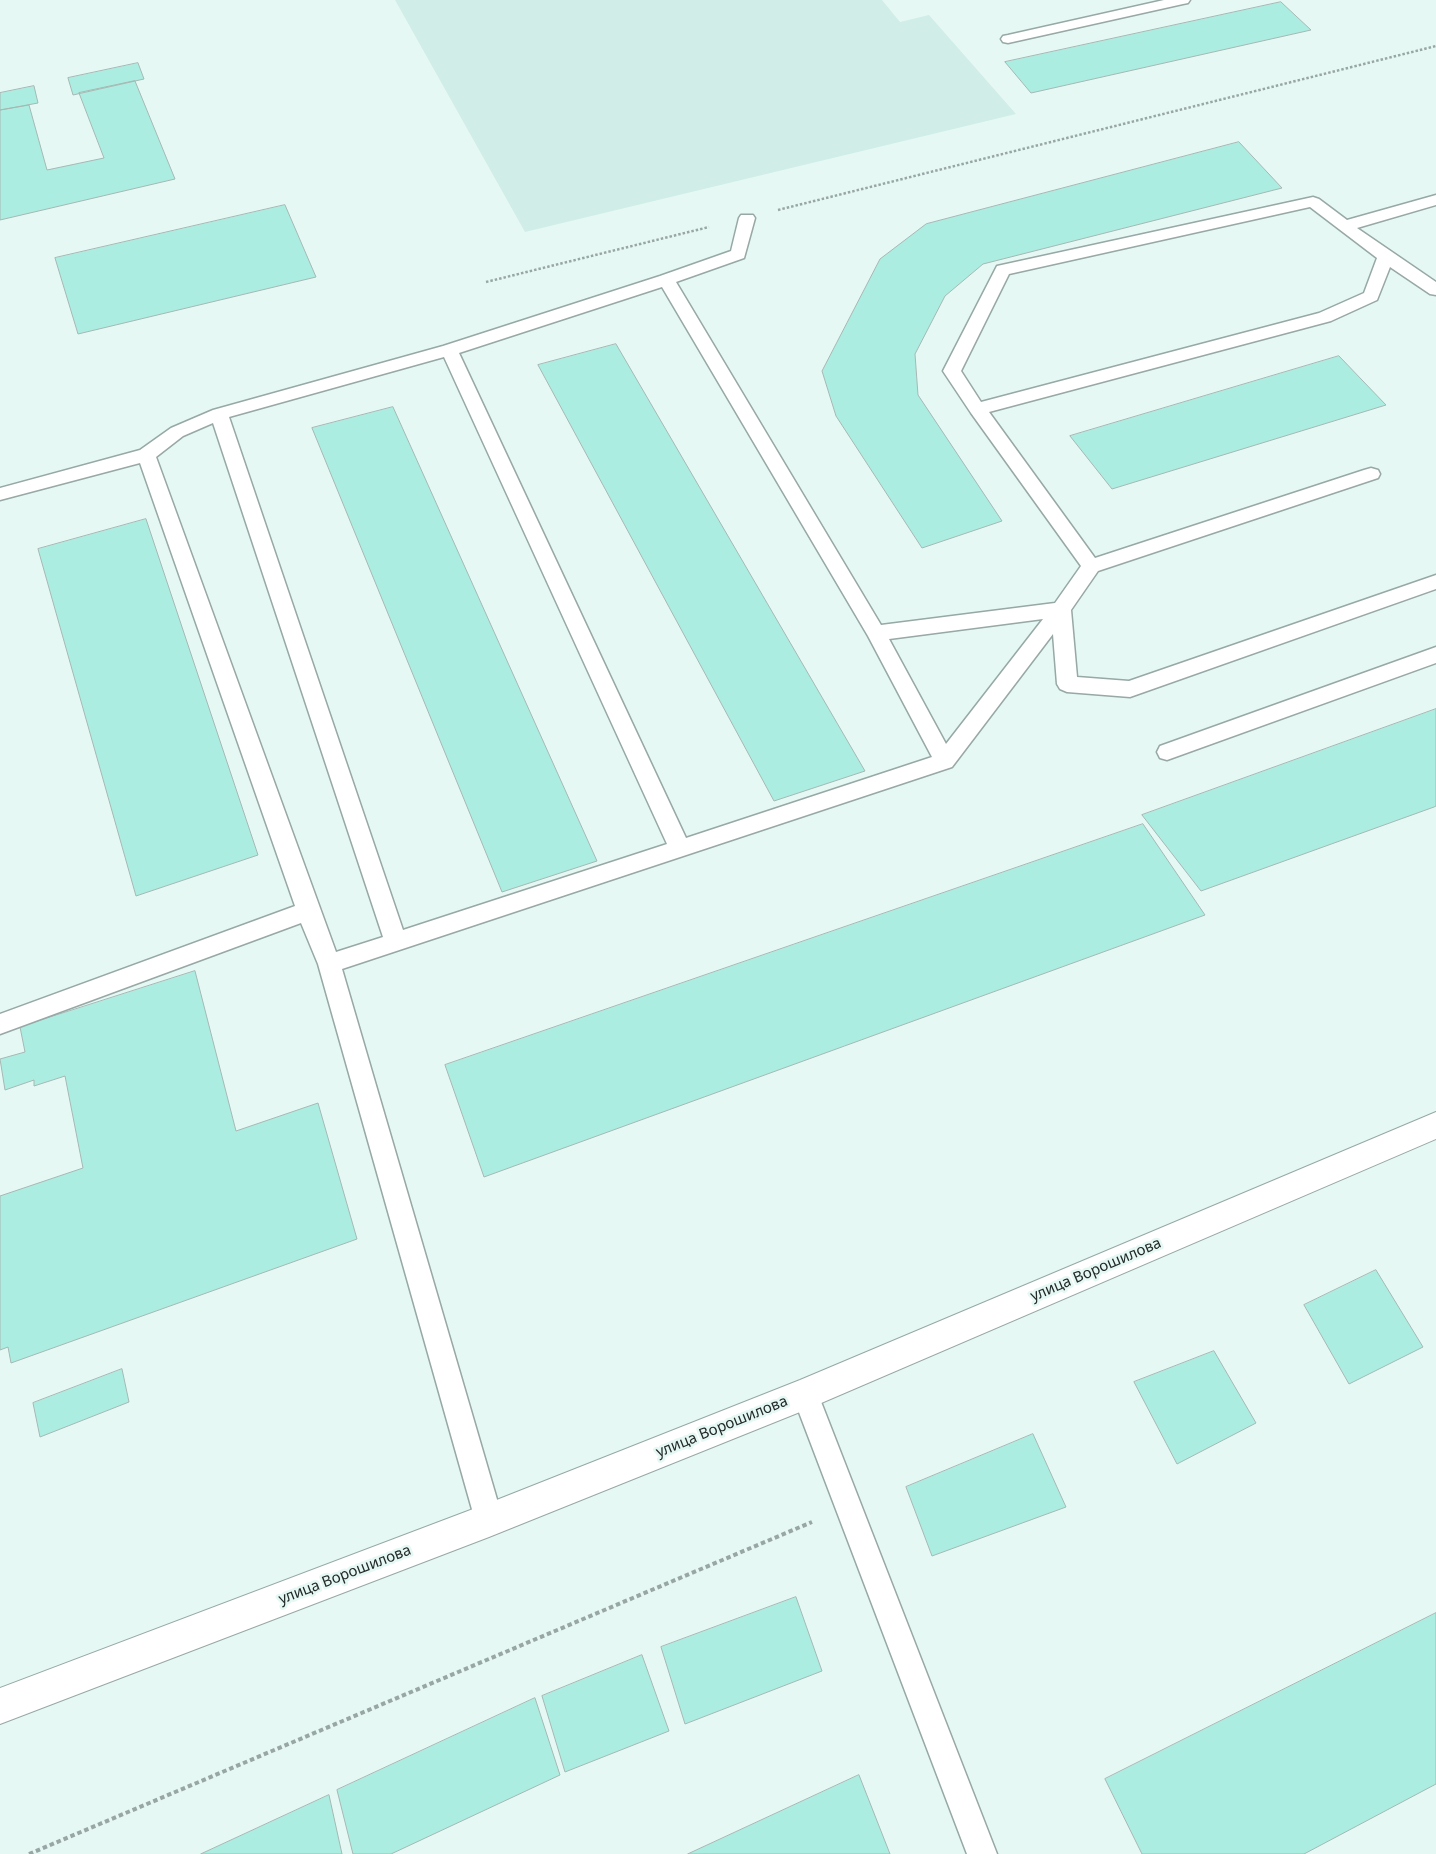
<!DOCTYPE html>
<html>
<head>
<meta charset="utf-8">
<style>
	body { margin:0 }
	canvas { display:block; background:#e5f8f4 }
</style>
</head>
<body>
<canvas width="1436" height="1854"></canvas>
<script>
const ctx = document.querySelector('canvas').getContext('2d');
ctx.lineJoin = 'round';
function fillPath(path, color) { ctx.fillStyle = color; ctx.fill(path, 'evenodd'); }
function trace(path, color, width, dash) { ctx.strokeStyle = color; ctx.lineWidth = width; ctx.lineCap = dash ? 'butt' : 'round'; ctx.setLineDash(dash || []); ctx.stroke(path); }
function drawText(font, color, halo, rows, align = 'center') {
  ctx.font = font + ' "Noto Sans",sans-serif'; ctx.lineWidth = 5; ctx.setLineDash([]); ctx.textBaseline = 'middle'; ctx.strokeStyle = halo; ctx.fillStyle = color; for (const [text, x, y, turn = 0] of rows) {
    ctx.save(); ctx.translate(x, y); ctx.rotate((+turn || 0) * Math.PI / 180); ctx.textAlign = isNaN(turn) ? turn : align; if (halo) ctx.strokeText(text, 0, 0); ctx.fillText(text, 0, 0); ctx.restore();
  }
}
fillPath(new Path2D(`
	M395 0H882L900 22 929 15 1016 114 525 232Z`), '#d1ede7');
const building = new Path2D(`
	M1281 2 1311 30 1031 93 1005 62Z
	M138 63 144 79 73 95 68 78Z
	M135 81 175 179 0 220V110L29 105 47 170 104 158 79 93Z
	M34 86 38 103 0 110V93Z
	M1239 142 1282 188 983 264 945 296 915 354 918 395 1002 521 922 548 836 416 822 371 880 259 926 224Z
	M285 205 316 277 78 334 55 258Z
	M616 344 865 771 774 801 538 365Z
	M1339 356 1386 405 1112 489 1070 436Z
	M393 407 597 861 502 892 312 428Z
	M146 519 258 855 136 896 38 549Z
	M1436 709V806L1434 807 1201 891 1142 815Z
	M1143 824 1205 915 484 1177 445 1065Z
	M195 971 236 1131 318 1103 357 1239 11 1363 8 1347 0 1350V1196L83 1168 65 1076 34 1086V1080L5 1090 0 1059 25 1052 20 1027Z
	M1376 1270 1423 1347 1349 1384 1304 1305Z
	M1214 1351 1256 1423 1177 1464 1134 1382Z
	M122 1369 129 1402 40 1437 33 1403Z
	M1033 1434 1066 1507 932 1556 906 1487Z
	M796 1597 822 1671 685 1724 661 1647Z
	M1436 1613V1784L1304 1854H1142L1105 1779Z
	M642 1655 669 1731 565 1772 542 1696Z
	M535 1698 560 1775 391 1854H353L337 1790Z
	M859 1775 890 1854H688Z
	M329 1795 342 1854H201Z`);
fillPath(building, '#acede1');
trace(building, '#a6b8b4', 1);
const lane = new Path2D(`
	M1164 0H1190L1188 3 1183 4 1008 43 1003 42 1001 39 1003 36 1008 35Z
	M1436 195V205L1357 228 1436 282V295L1430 294 1390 267 1377 300 1331 321 989 412 1095 558 1364 470 1371 468 1378 470 1380 474 1378 478 1098 571 1071 610 1077 677 1129 681 1436 575V589L1130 697 1067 692 1060 689 1057 684 1053 634 952 767 342 969 503 1520 499 1530 489 1534 479 1530 475 1520 318 964 301 923 0 1034V1014L295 906 140 463 0 500V488L140 450 171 428 213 410 443 346 660 276 731 251 739 218 741 215H753L755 218 744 258 676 282 881 625 1055 603 1081 566 971 413 943 371 997 266 1313 197 1319 199 1347 220ZM1310 207 1377 258 1364 293 1319 313 981 402 961 371 1009 274ZM662 287 868 636 932 757 686 838 459 353ZM444 357 667 844 403 930 229 417ZM213 423 383 937 336 952 156 457 183 436ZM1043 619 946 744 889 639Z
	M1436 647V663L1167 760 1160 758 1157 752 1160 746Z
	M805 1381 814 1385 818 1394 997 1854H967L792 1394 796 1385Z`);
const secondary = new Path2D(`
	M1436 1112V1139L805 1410 489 1537 0 1724V1688L489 1503 800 1380Z`);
trace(lane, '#97a8a5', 3);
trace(secondary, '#97a8a5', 2);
trace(new Path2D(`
	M778 210 1436 46
	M486 282 709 227`), '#99a7a4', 2.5, [2.5, 2]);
trace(new Path2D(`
	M29 1854 812 1522`), '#99a7a4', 4, [4.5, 3]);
fillPath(lane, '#fff');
fillPath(secondary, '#fff');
drawText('15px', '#222927', '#e5f8f4', [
	["улица Ворошилова",1096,1270,-23],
	["улица Ворошилова",722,1427,-22],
	["улица Ворошилова",345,1575,-21]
]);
</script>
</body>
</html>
